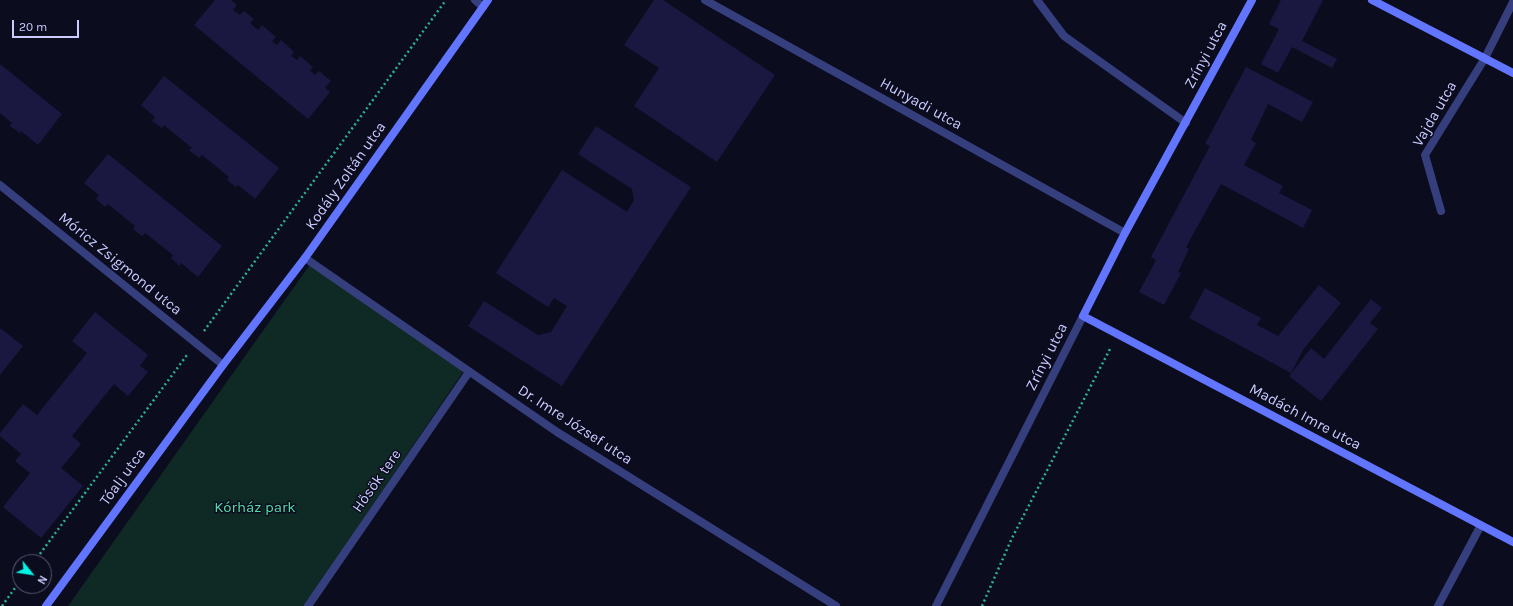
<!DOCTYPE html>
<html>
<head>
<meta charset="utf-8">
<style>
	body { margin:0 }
	#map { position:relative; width:1513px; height:606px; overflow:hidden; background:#0c0c1f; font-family:Karla,sans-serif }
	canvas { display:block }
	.north { position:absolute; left:12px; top:554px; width:40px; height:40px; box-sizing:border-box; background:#0c0c1f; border:1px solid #585979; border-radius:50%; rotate:120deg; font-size:11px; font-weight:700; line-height:16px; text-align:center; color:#caccff }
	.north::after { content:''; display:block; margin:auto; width:14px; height:18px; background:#00f5e7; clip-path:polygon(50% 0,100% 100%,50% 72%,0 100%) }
	.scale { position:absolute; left:12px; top:20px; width:67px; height:18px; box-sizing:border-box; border:2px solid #caccff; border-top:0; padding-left:5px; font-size:12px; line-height:14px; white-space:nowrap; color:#caccff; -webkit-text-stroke:3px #0c0c1f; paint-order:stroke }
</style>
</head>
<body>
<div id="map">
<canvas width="1513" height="606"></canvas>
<div class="north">N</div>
<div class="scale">20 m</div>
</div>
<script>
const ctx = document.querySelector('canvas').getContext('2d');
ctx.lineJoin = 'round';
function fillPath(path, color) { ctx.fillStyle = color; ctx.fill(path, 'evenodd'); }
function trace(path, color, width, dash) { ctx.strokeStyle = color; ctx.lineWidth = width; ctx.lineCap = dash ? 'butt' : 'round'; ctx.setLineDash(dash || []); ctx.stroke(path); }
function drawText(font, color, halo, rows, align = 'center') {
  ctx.font = font + ' Karla,sans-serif'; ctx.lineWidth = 3; ctx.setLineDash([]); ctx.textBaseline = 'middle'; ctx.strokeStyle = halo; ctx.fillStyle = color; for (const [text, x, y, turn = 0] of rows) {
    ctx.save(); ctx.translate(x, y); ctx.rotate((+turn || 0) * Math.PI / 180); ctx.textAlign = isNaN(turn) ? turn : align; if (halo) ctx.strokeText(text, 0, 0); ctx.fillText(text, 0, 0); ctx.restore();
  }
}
fillPath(new Path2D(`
	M311 263 465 369 304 606H68Z`), '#0f2924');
fillPath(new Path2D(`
	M215 0H231L237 5 233 10 240 15 244 11 254 19 250 23 258 30 262 25 276 37 272 41 277 45 281 40 294 52 291 56 297 60 300 56 313 67 310 71 315 75 319 71 331 81 325 88 330 92 308 119 194 25Z
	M654 0H663L775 75 717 162 634 106 659 68 624 45Z
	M1281 0H1323L1302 41 1337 59 1332 68 1292 47 1278 73 1261 64 1279 29 1269 24Z
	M0 64 62 114 38 145 21 131 20 133 10 126 12 123 0 113Z
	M1246 67 1313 102 1302 122 1268 104 1251 140 1256 143 1244 165 1283 186 1279 193 1312 210 1303 228 1221 184 1186 247 1189 249 1178 272 1181 273 1164 305 1139 292 1156 260 1151 257 1210 146 1205 144Z
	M164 76 279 168 255 199 238 185 236 187 227 180 229 177 202 155 199 158 189 150 192 148 164 125 162 128 152 121 155 117 141 105Z
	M596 126 691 187 562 386 468 326 484 301 538 335 551 332 567 306 554 298 548 307 496 273 562 170 627 212 634 200 632 189 578 154Z
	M108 154 222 246 198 277 181 263 180 266 171 258 173 255 145 233 142 236 133 229 135 226 108 204 105 207 96 199 99 195 84 183Z
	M1319 285 1341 303 1303 350 1291 373 1189 318 1205 288 1261 318 1257 325 1278 336Z
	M1371 299 1382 308 1370 323 1378 329 1321 401 1289 376 1311 348 1324 359Z
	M95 312 148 355 140 366 148 372 128 396 114 384 72 436 81 444 61 468 83 486 41 538 3 507 30 473 15 461 21 454 0 436V433L23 404 37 415 87 353 72 341Z
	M0 328 23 346 0 375Z`), '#1a1840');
trace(new Path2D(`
	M204 331 446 0
	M34 562 187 355
	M2 606 20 581
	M982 606 1012 538 1111 347`), '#2cb194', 2.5, [2, 3]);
trace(new Path2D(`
	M475 0 483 7
	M705 0 1125 233
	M1037 0 1064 36 1186 123
	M0 185 223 365
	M1441 211 1425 155 1485 58 1513 2
	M305 258 557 432 836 606
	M308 606 469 372
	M936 606 1083 316
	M1438 606 1481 525`), '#363f7e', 8);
trace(new Path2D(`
	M1252 0 1125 233 1083 316 1513 542
	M1372 0 1513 73
	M46 606 223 365 305 258 488 0`), '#6175ff', 8);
drawText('15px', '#caccff', '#0c0c1f', [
	["Zrínyi utca",1206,55,-62],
	["Hunyadi utca",921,104,29],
	["Vajda utca",1435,114,-60],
	["Kodály Zoltán utca",346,176,-55],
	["Móricz Zsigmond utca",120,264,39],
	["Zrínyi utca",1047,357,-63],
	["Madách Imre utca",1305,417,28],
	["Dr. Imre József utca",575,425,33],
	["Tóalj utca",123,477,-54],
	["Hősök tere",377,481,-55]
]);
drawText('15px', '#55dfa7', '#0c0c1f', [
	["Kórház park",255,508]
]);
</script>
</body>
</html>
